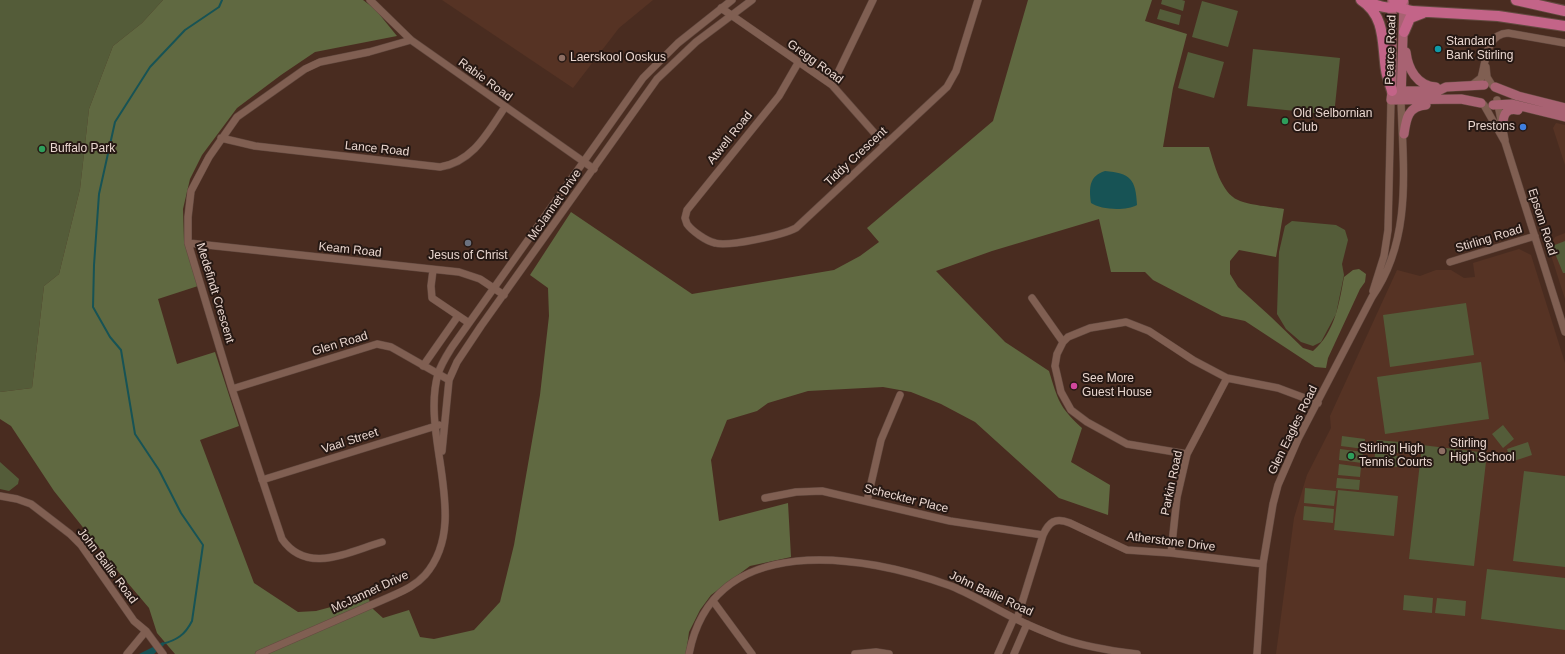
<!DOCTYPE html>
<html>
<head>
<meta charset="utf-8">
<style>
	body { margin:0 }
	canvas { display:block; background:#492c20 }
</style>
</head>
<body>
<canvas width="1565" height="654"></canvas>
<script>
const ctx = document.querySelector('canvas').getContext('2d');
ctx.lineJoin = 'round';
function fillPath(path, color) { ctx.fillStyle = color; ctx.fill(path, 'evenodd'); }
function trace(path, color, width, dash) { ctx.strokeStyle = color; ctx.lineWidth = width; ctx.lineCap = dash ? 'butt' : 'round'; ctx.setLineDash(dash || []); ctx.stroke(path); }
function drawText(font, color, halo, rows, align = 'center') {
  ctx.font = font + ' Helvetica,sans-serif'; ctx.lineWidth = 4; ctx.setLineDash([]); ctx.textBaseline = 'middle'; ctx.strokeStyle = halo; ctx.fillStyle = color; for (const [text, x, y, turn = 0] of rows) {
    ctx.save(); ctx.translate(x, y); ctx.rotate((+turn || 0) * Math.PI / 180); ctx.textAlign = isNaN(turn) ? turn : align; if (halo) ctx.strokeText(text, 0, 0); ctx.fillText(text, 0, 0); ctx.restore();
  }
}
fillPath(new Path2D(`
	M442 0H653L619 28 573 88Z
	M1556 123 1565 125V165L1553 128Z
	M1565 233V299L1549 249 1555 237Z
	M1519 249 1531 255 1565 363V654H1276L1294 518 1307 475 1331 428 1330 416 1397 270 1420 276 1436 270H1451L1464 278 1475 277 1473 263Z`), '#563324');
fillPath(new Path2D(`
	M0 0H163L142 23 113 46 89 109 80 189 59 274 44 286 32 388 0 392Z
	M1162 0H1182L1185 1 1183 11 1161 4Z
	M1202 1 1238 11 1228 47 1192 37Z
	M1160 9 1181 15 1179 25 1157 19Z
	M1253 49 1340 58 1334 115 1247 106Z
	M1188 52 1224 62 1214 98 1178 88Z
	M1292 221 1336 225 1345 230 1348 240 1342 264 1344 275 1336 314 1321 342 1313 346 1301 342 1286 329 1277 314 1279 252 1285 226Z
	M1565 241V273H1563L1552 246Z
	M1466 303 1474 355 1390 367 1383 315Z
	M1481 362 1489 419 1385 434 1377 377Z
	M1503 425 1514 439 1503 448 1492 434Z
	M1342 436 1365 439 1364 449 1341 446Z
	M1377 440 1400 442 1398 453 1375 450Z
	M1528 442 1532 455 1511 462 1507 449Z
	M1422 445 1487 453 1474 566 1409 559Z
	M1340 449 1363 452 1362 463 1339 460Z
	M1375 453 1398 456 1397 467 1374 464Z
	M0 462 19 479 18 484 9 491 0 489Z
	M1339 464 1361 467 1360 477 1338 475Z
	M1524 471 1565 476V567L1513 561Z
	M1337 478 1360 480 1359 490 1336 488Z
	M1305 488 1336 491 1334 506 1304 503Z
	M1338 490 1398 496 1394 536 1334 530Z
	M1304 506 1334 509 1333 523 1303 520Z
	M1487 569 1565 578V630L1481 619Z
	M1404 595 1433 598 1432 613 1403 610Z
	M1437 598 1466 601 1465 616 1435 613Z`), '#545c39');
fillPath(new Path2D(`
	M163 0H363L375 9 397 36 315 52 281 75 237 108 202 155 190 179 183 209 184 242 198 286 158 299 177 364 215 352 239 426 200 440 254 583 298 612 316 611 342 604 366 593 373 609 383 618 409 610 420 637 434 639 474 630 500 602 514 545 540 395 549 316 548 288 530 275 571 212 692 294 834 270 860 256 879 242 867 228 993 121 1028 0H1152L1145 21 1187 34 1173 88 1163 147H1209C1214 163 1221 193 1238 200 1248 205 1272 207 1284 209L1276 257 1239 250 1230 261V274L1238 287 1271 317 1303 348 1313 351C1335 332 1339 304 1344 277L1353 270 1359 269 1366 274 1365 282 1360 289 1328 358 1326 368 1315 367 1245 321 1222 316 1153 280 1145 272H1111L1099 219 992 251 936 271 1005 342 1049 371C1058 400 1059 407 1082 428L1071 462 1110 485 1108 515 1059 498 975 422 941 404 911 392 883 387 808 391 768 403 757 411 727 420 711 460 719 521 788 503 791 557 750 566 711 595 700 610 689 632 686 654H175L157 633 149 608 121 575 54 491 11 426 0 419V392L32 388 44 286 59 274 80 189 89 109 113 46 142 23Z`), '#606941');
fillPath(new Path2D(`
	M1105 171C1130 173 1136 179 1137 205 1126 211 1101 210 1091 203 1089 188 1089 176 1105 171Z
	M163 642 164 645 154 654H139Z`), '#175355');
trace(new Path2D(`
	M162 644C177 640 185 635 192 621L203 545 181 513 159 470 135 434 121 350 110 337 93 307 94 265 99 194 115 122 150 67 185 30 219 7 222 0`), '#175355', 2);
const minor = new Path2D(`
	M370 0 411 40 594 169
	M721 8 832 85 885 145
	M798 63 779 96 687 210 685 218 687 224C692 231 706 241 715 243 728 247 783 235 796 228L947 87 956 71 978 0
	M1486 67 1487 77 1492 85
	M832 85 873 0
	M1472 85 1481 78C1486 63 1485 34 1508 33L1565 43
	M1497 100 1505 140
	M1484 105 1505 142 1565 332
	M221 138 255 146 440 167C473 162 488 132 505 107
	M188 243 459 272 480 279 504 295
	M1450 262 1535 236
	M433 270 431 286 432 298 469 323
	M1373 291 1384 256 1388 230 1391 100
	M1032 298 1063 342
	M423 366 458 316
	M232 389 377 344 391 347 449 380
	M442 451 449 380 457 362 481 326 657 79 696 42 752 0
	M1187 454 1127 444 1087 422 1071 410 1061 392 1055 366 1057 354 1063 342 1068 337 1090 328 1126 322 1149 331 1193 360 1227 378 1278 388 1318 403
	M262 480 439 425
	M0 496 17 499 31 504 70 534 81 545 134 621 146 631 163 654
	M765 498 796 492 822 491 950 521 1043 535
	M867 501 881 440 900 395
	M382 542C348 552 307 575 282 539L232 389 188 243V217L191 191 209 157 237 117 305 69 320 62 369 52 411 40
	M1171 553 1177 497 1187 454 1227 378
	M713 601 752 654
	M1017 619 1043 535C1049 522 1055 517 1070 523L1127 550 1171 553 1263 564
	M127 654 146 631
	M259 654 394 595C405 590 416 585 425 575 472 521 420 437 438 374 441 364 447 355 452 347L643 78 678 43 732 0
	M689 654C713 529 863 554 951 586 973 595 994 608 1016 619 1030 626 1045 632 1060 638 1085 647 1112 651 1137 654
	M855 654 876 652 889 654
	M998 654 1014 618
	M1014 654 1027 624
	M1257 654 1263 564 1273 504 1278 485 1298 439 1372 297C1413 238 1403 168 1401 100`);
const major = new Path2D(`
	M1392 1V91L1391 100 1461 99 1481 103
	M1406 52C1408 69 1417 86 1436 87
	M1495 87 1518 96 1565 108
	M1396 91H1438L1446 87 1484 85
	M1401 100 1404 2
	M1493 105 1512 104 1565 117
	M1503 125C1503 114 1506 108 1518 110
	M1404 134C1406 119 1408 106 1426 105`);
const highway = new Path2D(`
	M1361 0C1386 16 1382 44 1386 70 1387 77 1390 84 1392 91
	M1394 0 1400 8 1412 11 1498 16 1565 26
	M1516 0 1565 11
	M1365 1C1376 5 1396 14 1403 0
	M1404 32 1410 18 1423 13`);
trace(minor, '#634a40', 8);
trace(major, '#634a40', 10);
trace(highway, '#634a40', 12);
trace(minor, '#805f52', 7);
trace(major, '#a86272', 9);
trace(highway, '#c36488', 10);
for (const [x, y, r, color] of [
	[1438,49,4,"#0f9aa8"],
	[562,58,4,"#8d6e63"],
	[1285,121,4,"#2e9e5b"],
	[1523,127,4,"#3f7fe0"],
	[42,149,4,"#2e9e5b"],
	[468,243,4,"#6b7280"],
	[1074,386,4,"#d1479c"],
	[1442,451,4,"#8d6e63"],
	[1351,456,4,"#2e9e5b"]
]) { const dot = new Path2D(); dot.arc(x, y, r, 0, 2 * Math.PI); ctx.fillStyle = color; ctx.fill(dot); trace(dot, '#261813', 1.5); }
drawText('12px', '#ead7d0', '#261813', [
	["Standard",1446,42],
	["Bank Stirling",1446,56],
	["Laerskool Ooskus",570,58],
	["Old Selbornian",1293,114],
	["Club",1293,128],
	["Prestons",1515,127,"right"],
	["Buffalo Park",50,149],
	["Jesus of Christ",468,256,"center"],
	["See More",1082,379],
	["Guest House",1082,393],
	["Stirling",1450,444],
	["High School",1450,458],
	["Stirling High",1359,449],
	["Tennis Courts",1359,463]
], 'left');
drawText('12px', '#ead7d0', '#261813', [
	["Pearce Road",1391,50,-88],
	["Gregg Road",815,62,36],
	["Rabie Road",485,80,36],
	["Atwell Road",730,138,-51],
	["Lance Road",377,149,6],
	["Tiddy Crescent",856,157,-43],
	["McJannet Drive",555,205,-55],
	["Epsom Road",1542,222,72],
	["Stirling Road",1489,239,-17],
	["Keam Road",350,250,6],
	["Medefindt Crescent",215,293,73],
	["Glen Road",340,344,-17],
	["Glen Eagles Road",1293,430,-64],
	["Vaal Street",350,441,-18],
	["Parkin Road",1172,483,-78],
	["Scheckter Place",906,499,14],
	["Atherstone Drive",1171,542,7],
	["John Bailie Road",107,566,53],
	["McJannet Drive",370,592,-25],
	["John Bailie Road",991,594,25]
]);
</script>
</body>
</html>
